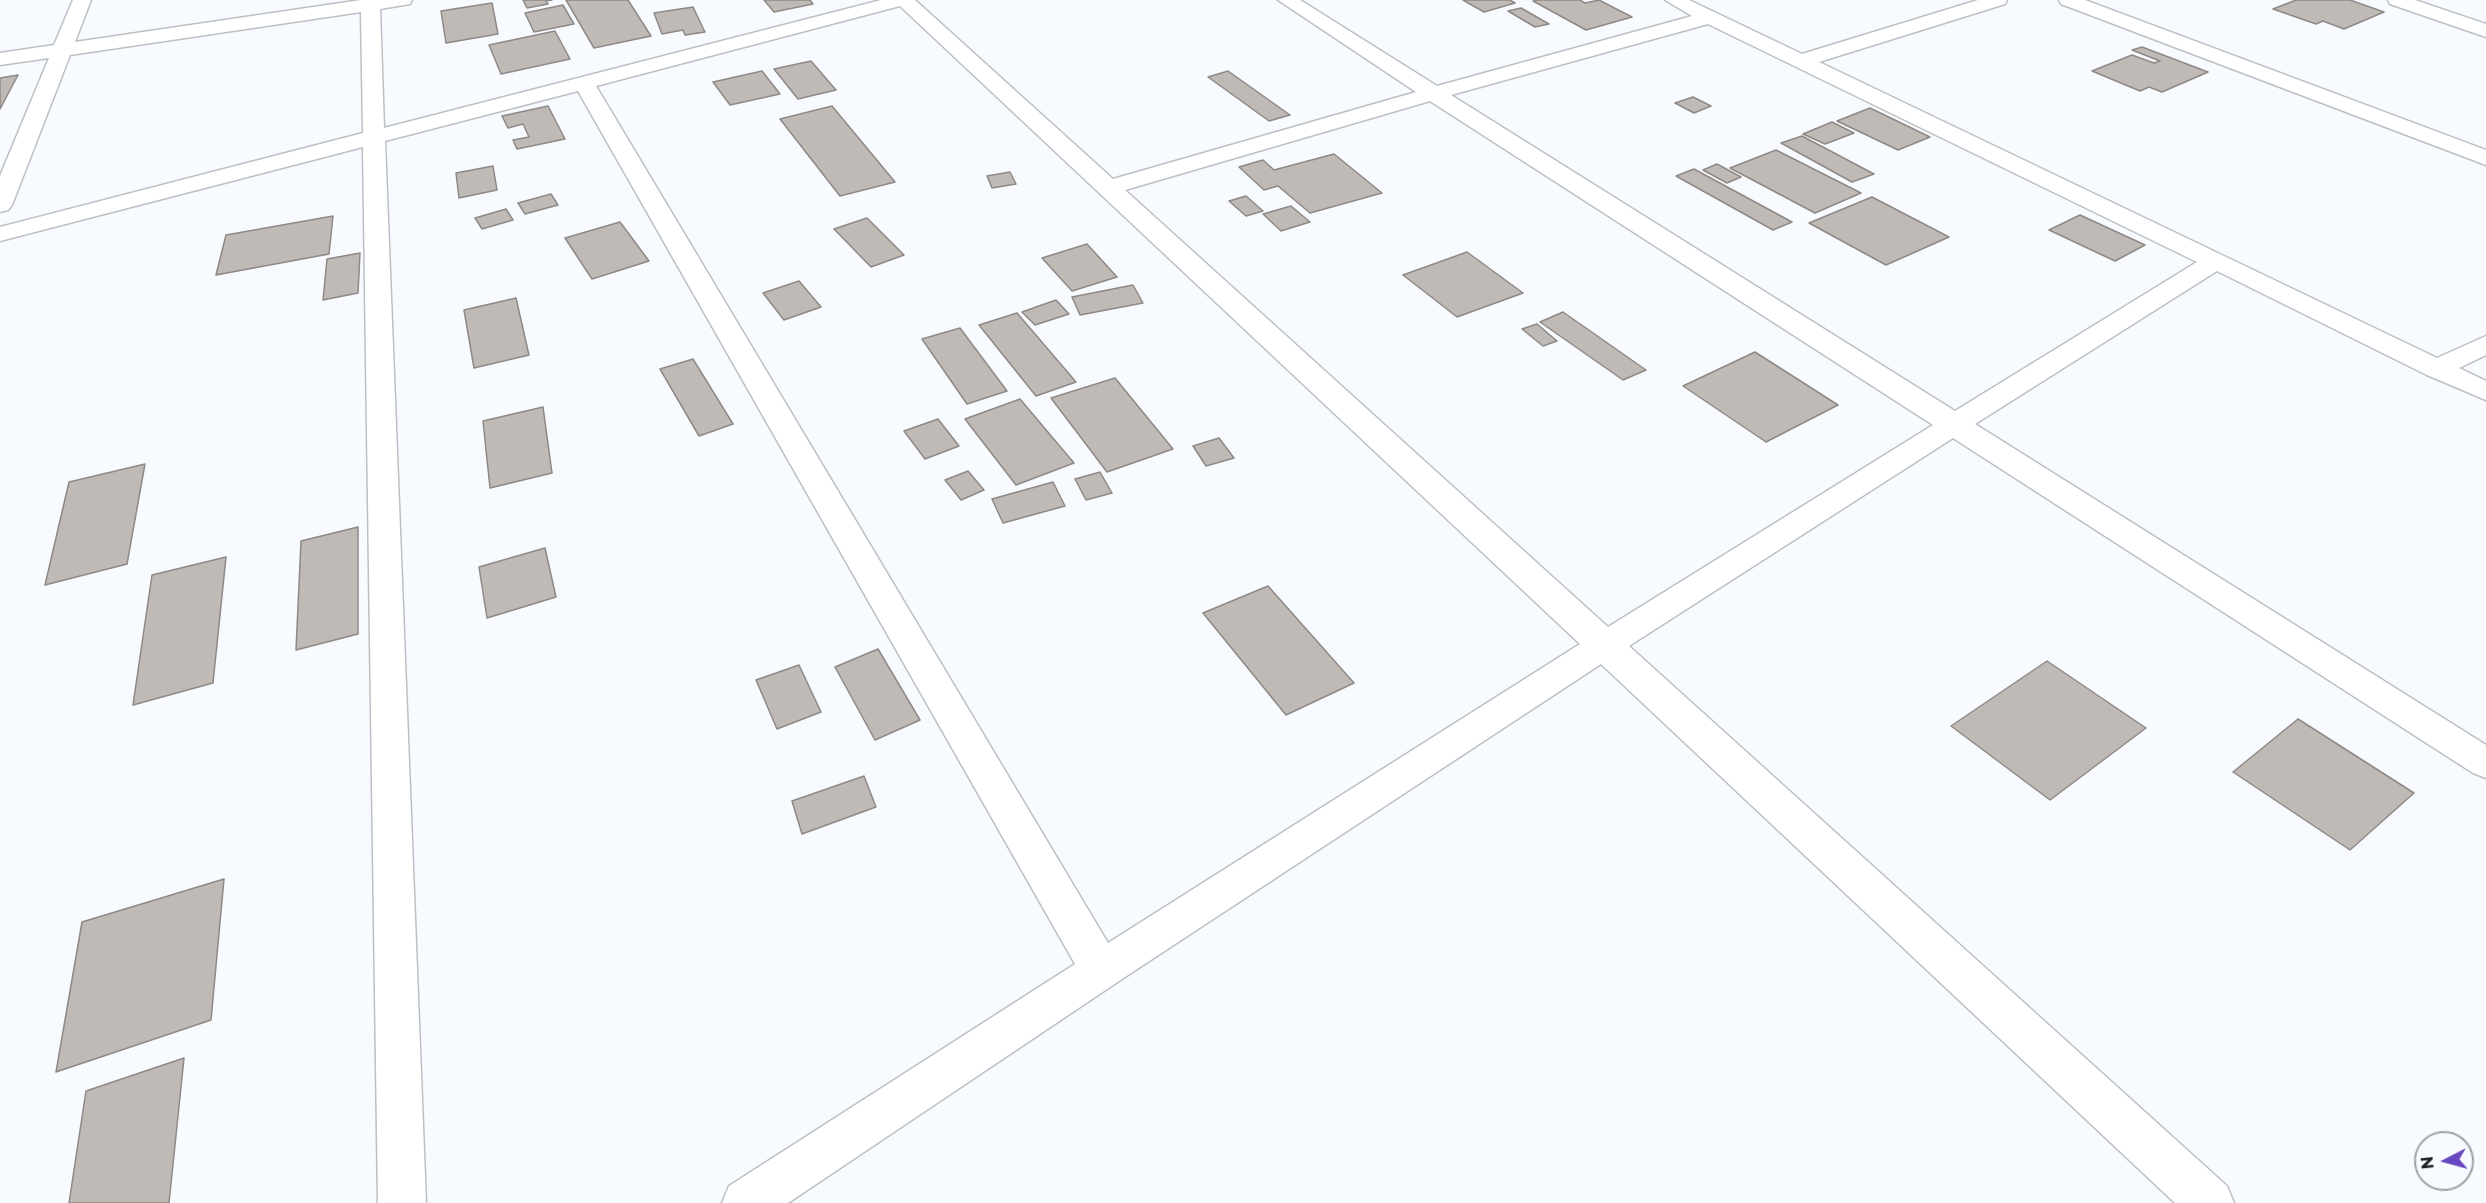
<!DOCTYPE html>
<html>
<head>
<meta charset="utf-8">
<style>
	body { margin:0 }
	#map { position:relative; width:2486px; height:1203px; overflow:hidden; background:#f7fafe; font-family:Montserrat,sans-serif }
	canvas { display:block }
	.north { position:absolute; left:2414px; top:1131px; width:60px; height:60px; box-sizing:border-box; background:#f7fafe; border:2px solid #a0a3a6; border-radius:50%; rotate:264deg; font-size:16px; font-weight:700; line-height:24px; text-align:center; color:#1e2022 }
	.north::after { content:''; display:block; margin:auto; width:21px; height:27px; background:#6846bf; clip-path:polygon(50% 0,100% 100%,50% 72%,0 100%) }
</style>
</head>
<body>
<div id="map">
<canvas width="2486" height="1203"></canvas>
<div class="north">N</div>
</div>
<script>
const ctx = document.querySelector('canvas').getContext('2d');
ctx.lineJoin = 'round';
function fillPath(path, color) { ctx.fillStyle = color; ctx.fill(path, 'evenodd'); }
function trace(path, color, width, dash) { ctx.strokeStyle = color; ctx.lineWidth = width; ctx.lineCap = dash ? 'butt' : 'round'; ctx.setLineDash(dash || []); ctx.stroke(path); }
const building = new Path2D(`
	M523 0H552L546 1 548 4 527 8Z
	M566 0H628L651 36 594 48Z
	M764 0H810L813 4 774 12Z
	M1463 0H1510L1515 3 1484 12Z
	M1538 0H1580L1585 3 1599 0 1632 17 1586 30 1533 1Z
	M2296 0H2350L2384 12 2344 29 2323 21 2316 24 2273 9Z
	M492 3 498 34 446 43 441 11Z
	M563 5 574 24 534 32 525 13Z
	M693 7 705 32 685 35 683 30 662 34 654 13Z
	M1521 8 1549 24 1535 27 1508 11Z
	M555 31 570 59 501 74 489 45Z
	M2142 47 2208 72 2162 92 2149 87 2140 91 2092 71 2132 55 2154 63 2160 61 2132 50Z
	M811 61 836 90 798 99 774 69Z
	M762 71 780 94 730 105 713 82Z
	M1228 71 1290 115 1269 121 1208 77Z
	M18 75 0 109V78Z
	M1693 97 1711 106 1694 113 1675 103Z
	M548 106 565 139 517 149 513 140 529 137 523 124 508 128 502 116Z
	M832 106 895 182 840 196 780 119Z
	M1870 108 1930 137 1898 150 1837 121Z
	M1832 122 1854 133 1825 144 1803 134Z
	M1802 136 1874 174 1852 182 1781 143Z
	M1776 150 1861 193 1815 213 1730 168Z
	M1334 154 1382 193 1310 213 1278 186 1264 190 1239 167 1263 160 1274 170Z
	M1717 164 1741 177 1727 183 1703 170Z
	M493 166 497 190 459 198 456 173Z
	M1694 169 1792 222 1773 230 1676 176Z
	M1010 172 1016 184 992 188 987 176Z
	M551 194 558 205 525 214 518 203Z
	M1246 196 1263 211 1246 216 1229 201Z
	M1872 197 1949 237 1886 265 1809 223Z
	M1291 206 1310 222 1281 231 1263 214Z
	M506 209 513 220 482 229 475 218Z
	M2080 215 2145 245 2115 261 2049 230Z
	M333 216 329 254 216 275 226 235Z
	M867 218 904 255 871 267 834 229Z
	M620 222 649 261 592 279 565 238Z
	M1087 244 1117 277 1072 291 1042 258Z
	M1467 252 1523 293 1457 317 1403 275Z
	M360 253 358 293 323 300 327 259Z
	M799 281 821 307 784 320 763 293Z
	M1133 285 1143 303 1080 315 1072 297Z
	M516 298 529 355 474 368 464 310Z
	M1056 300 1069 314 1035 325 1022 312Z
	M1563 312 1646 370 1623 380 1540 322Z
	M1017 313 1076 382 1036 396 979 325Z
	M1537 324 1557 341 1543 346 1522 329Z
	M960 328 1007 391 967 404 922 339Z
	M1755 352 1838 405 1766 442 1683 386Z
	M693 359 733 424 699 436 660 369Z
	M1115 378 1173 449 1107 472 1051 398Z
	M1020 399 1074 463 1016 485 965 419Z
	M543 407 552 473 490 488 483 421Z
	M938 419 959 446 925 459 904 431Z
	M1219 438 1234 458 1206 466 1193 446Z
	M145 464 127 564 45 585 69 482Z
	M968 471 984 490 961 500 945 480Z
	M1100 472 1112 493 1086 500 1075 479Z
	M1053 482 1065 506 1003 523 992 499Z
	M358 527V634L296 650 301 541Z
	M545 548 556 597 487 618 479 567Z
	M226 557 213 683 133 705 152 575Z
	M1268 586 1354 683 1286 715 1203 613Z
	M878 649 920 720 875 740 835 667Z
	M2047 661 2146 728 2050 800 1951 726Z
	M799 665 821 712 777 729 756 680Z
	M2298 719 2414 793 2350 850 2233 772Z
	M864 776 876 807 802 834 792 801Z
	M224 879 211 1020 56 1072 82 922Z
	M184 1058 169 1203H69L86 1091Z`);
fillPath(building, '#c0bab6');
trace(building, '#8f8986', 1.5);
const street = new Path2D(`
	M73 0H91L75 42 361 0H412L410 4 380 9 384 128 881 0H915L1113 179 1416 92 1278 0H1300L1437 86 1692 16 1665 0H1689L1802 54 1978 0H2007L2005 4 1819 62 2437 358 2486 336V355L2459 368 2486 381V400L2427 375 2217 271 1975 424 2486 745V778L2473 773 1953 438 1629 646 2227 1186 2234 1203H2175L1601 664 1125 977 788 1203H722L729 1186 1075 964 578 91 385 141 426 1203H378L363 147 0 241V227L363 133 361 12 70 55 12 205 8 210 0 212V176L49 58 0 65V53L54 45ZM900 6 1580 644 1108 943 596 86ZM1708 24 2197 262 1955 411 1451 95ZM1430 101 1933 425 1608 627 1125 190Z
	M2059 0H2085L2486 150V165L2061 4Z
	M2388 0H2415L2486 24V37L2390 4Z`);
trace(street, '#bcc0c5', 3);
fillPath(street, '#fff');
</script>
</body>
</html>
